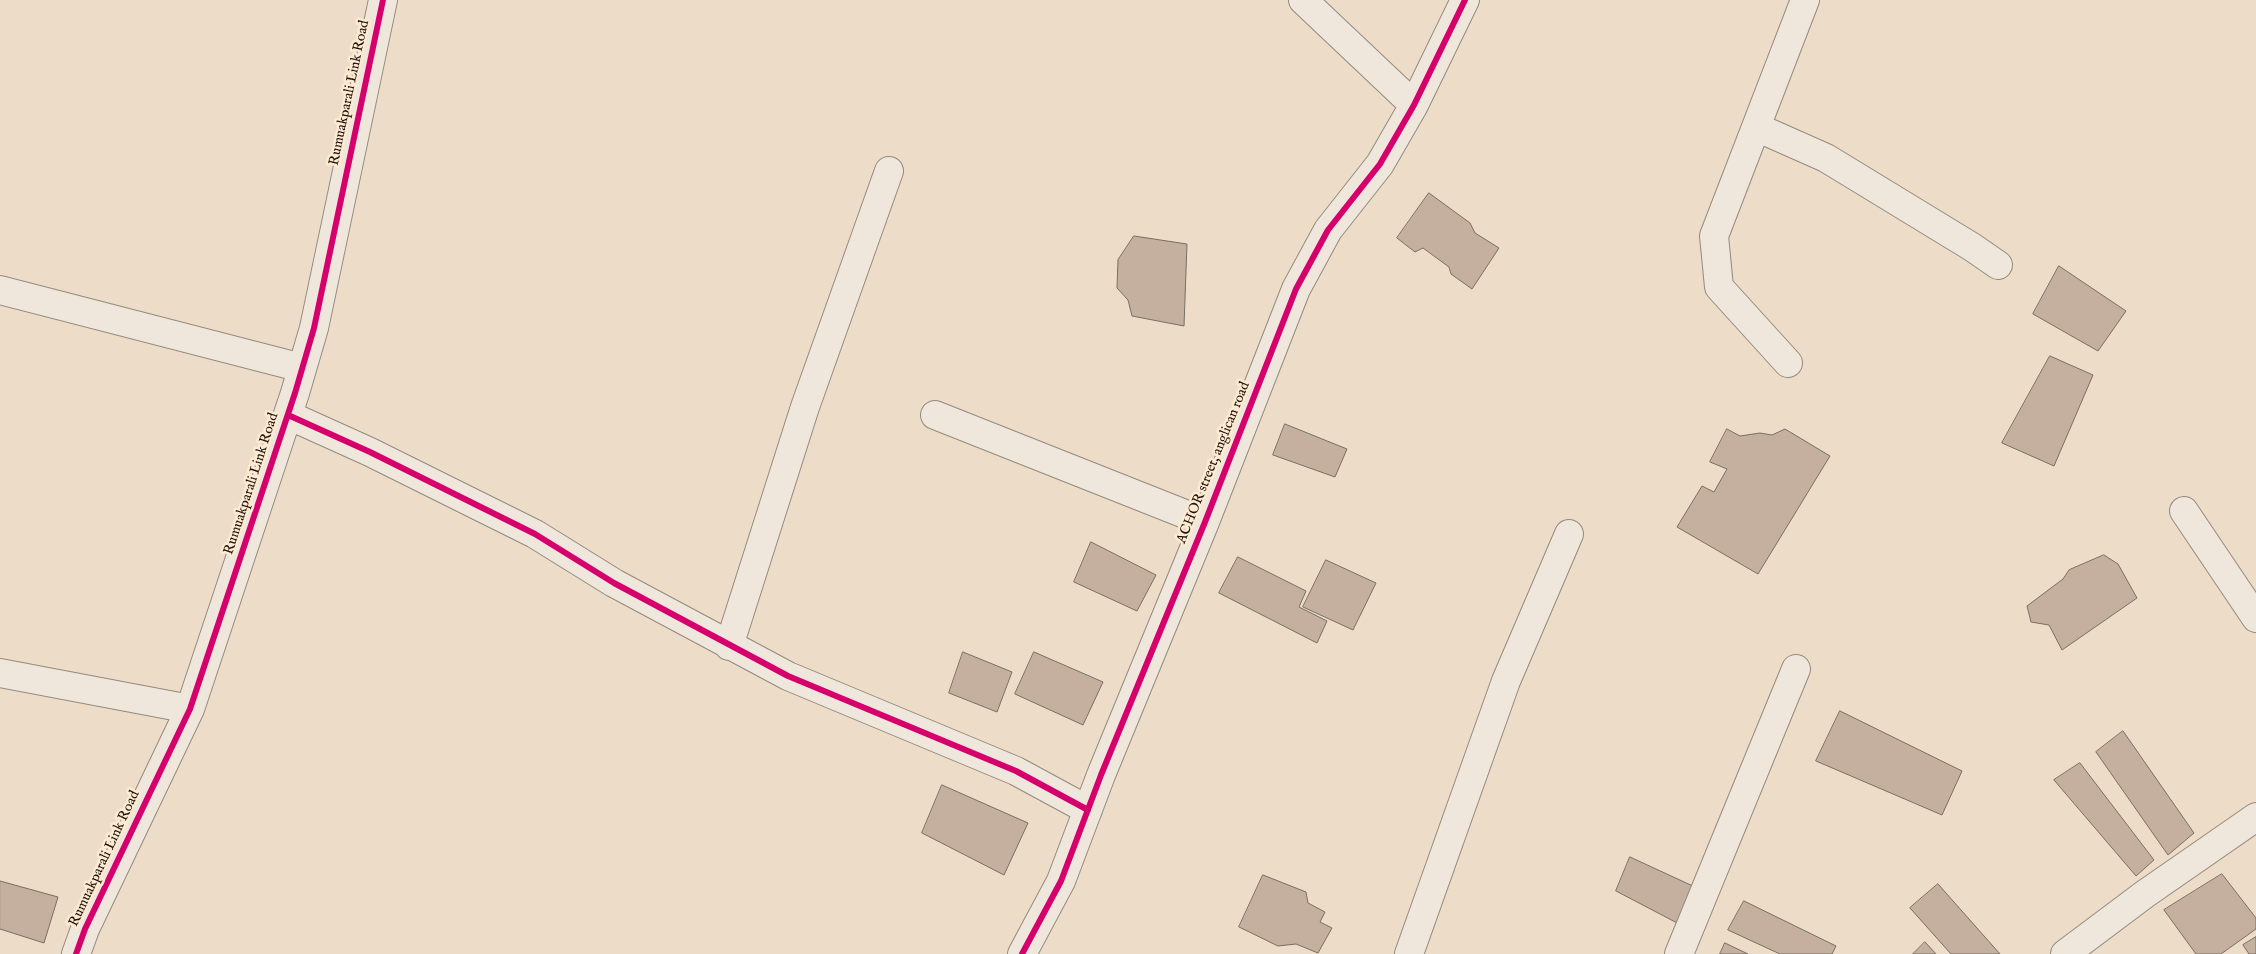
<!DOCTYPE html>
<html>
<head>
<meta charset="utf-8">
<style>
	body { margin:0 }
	canvas { display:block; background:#edddc8 }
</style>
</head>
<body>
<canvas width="2256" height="954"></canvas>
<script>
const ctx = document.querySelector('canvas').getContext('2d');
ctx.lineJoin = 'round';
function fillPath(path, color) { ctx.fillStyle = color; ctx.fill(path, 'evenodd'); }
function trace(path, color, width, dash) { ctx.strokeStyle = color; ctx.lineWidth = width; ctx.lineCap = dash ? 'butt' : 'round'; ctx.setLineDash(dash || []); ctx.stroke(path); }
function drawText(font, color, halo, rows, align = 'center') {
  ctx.font = font + ' "IM FELL English",serif'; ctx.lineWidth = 5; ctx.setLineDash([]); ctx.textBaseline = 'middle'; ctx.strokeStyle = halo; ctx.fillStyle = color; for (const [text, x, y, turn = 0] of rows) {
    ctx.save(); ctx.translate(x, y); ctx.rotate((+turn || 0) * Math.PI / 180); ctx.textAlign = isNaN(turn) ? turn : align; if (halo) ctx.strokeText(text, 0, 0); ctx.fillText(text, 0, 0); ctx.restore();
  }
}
const building = new Path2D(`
	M1429 193 1470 223 1475 233 1499 248 1472 289 1451 274 1449 267 1423 248 1415 252 1397 238Z
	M1134 236 1187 244 1184 326 1132 316 1128 300 1117 288 1118 260Z
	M2059 266 2126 311 2098 351 2033 314Z
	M2050 356 2093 375 2054 466 2002 443Z
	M1285 424 1347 449 1335 477 1273 455Z
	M1727 429 1740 436 1760 433 1772 435 1785 429 1830 456 1758 574 1677 527 1702 486 1714 492 1727 469 1710 462Z
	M1091 542 1156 575 1137 611 1074 582Z
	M2104 555 2118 564 2137 598 2062 650 2049 625 2031 622 2027 606 2063 579 2069 570Z
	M1238 557 1306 591 1299 607 1327 621 1317 643 1219 593Z
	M1326 560 1376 583 1353 630 1303 607Z
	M963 652 1012 672 997 712 949 693Z
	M1034 652 1103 682 1083 725 1015 694Z
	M1840 711 1962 771 1942 815 1816 761Z
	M2123 731 2194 833 2168 855 2096 752Z
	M2080 763 2154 860 2136 876 2054 780Z
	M942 785 1028 823 1004 875 922 833Z
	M1630 857 1695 887 1681 925 1616 891Z
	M2222 874 2256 918V929L2221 954H2196L2164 910Z
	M1263 875 1306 892 1308 903 1325 912 1320 922 1332 928 1318 953 1296 944 1278 946 1239 927Z
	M0 881 58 897 44 943 0 929Z
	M1938 884 2000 954H1951L1910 908Z
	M1744 901 1836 946 1832 954H1780L1728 930Z
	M2256 937V954H2249L2243 945Z
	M1925 942 1936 954H1913Z
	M1725 943 1748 954H1720Z`);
fillPath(building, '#c5b0a0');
trace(building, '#786e63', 1);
const minor = new Path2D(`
	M1303 0 1414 105
	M1756 127 1826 158 1972 247 1998 265
	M0 290 302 368
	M1788 363 1719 287 1714 236 1805 0
	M288 415 370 452 535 534 614 583 788 676 1016 771 1088 810
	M935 415 1205 522
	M2184 511 2256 618
	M729 646 805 407 889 171
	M0 673 190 709
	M76 954 85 929 190 709 295 393 314 328 383 0
	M1022 954 1061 881 1101 775 1205 522 1296 289 1328 230 1380 164 1414 105 1465 0
	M1409 954 1506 681 1569 534
	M1679 954 1796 669
	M2065 954 2145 894 2256 817`);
trace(minor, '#948a7d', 30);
trace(minor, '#efe6dc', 28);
trace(new Path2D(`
	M288 415 370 452 535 534 614 583 788 676 1016 771 1088 810
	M76 954 85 929 190 709 295 393 314 328 383 0
	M1022 954 1061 881 1101 775 1205 522 1296 289 1328 230 1380 164 1414 105 1465 0`), '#d6006c', 6);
drawText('14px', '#201309', '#fdead2', [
	["Rumuakparali Link Road",350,93,-78],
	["ACHOR street, anglican road",1214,463,-68],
	["Rumuakparali Link Road",252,484,-72],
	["Rumuakparali Link Road",105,859,-65]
]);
</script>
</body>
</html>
